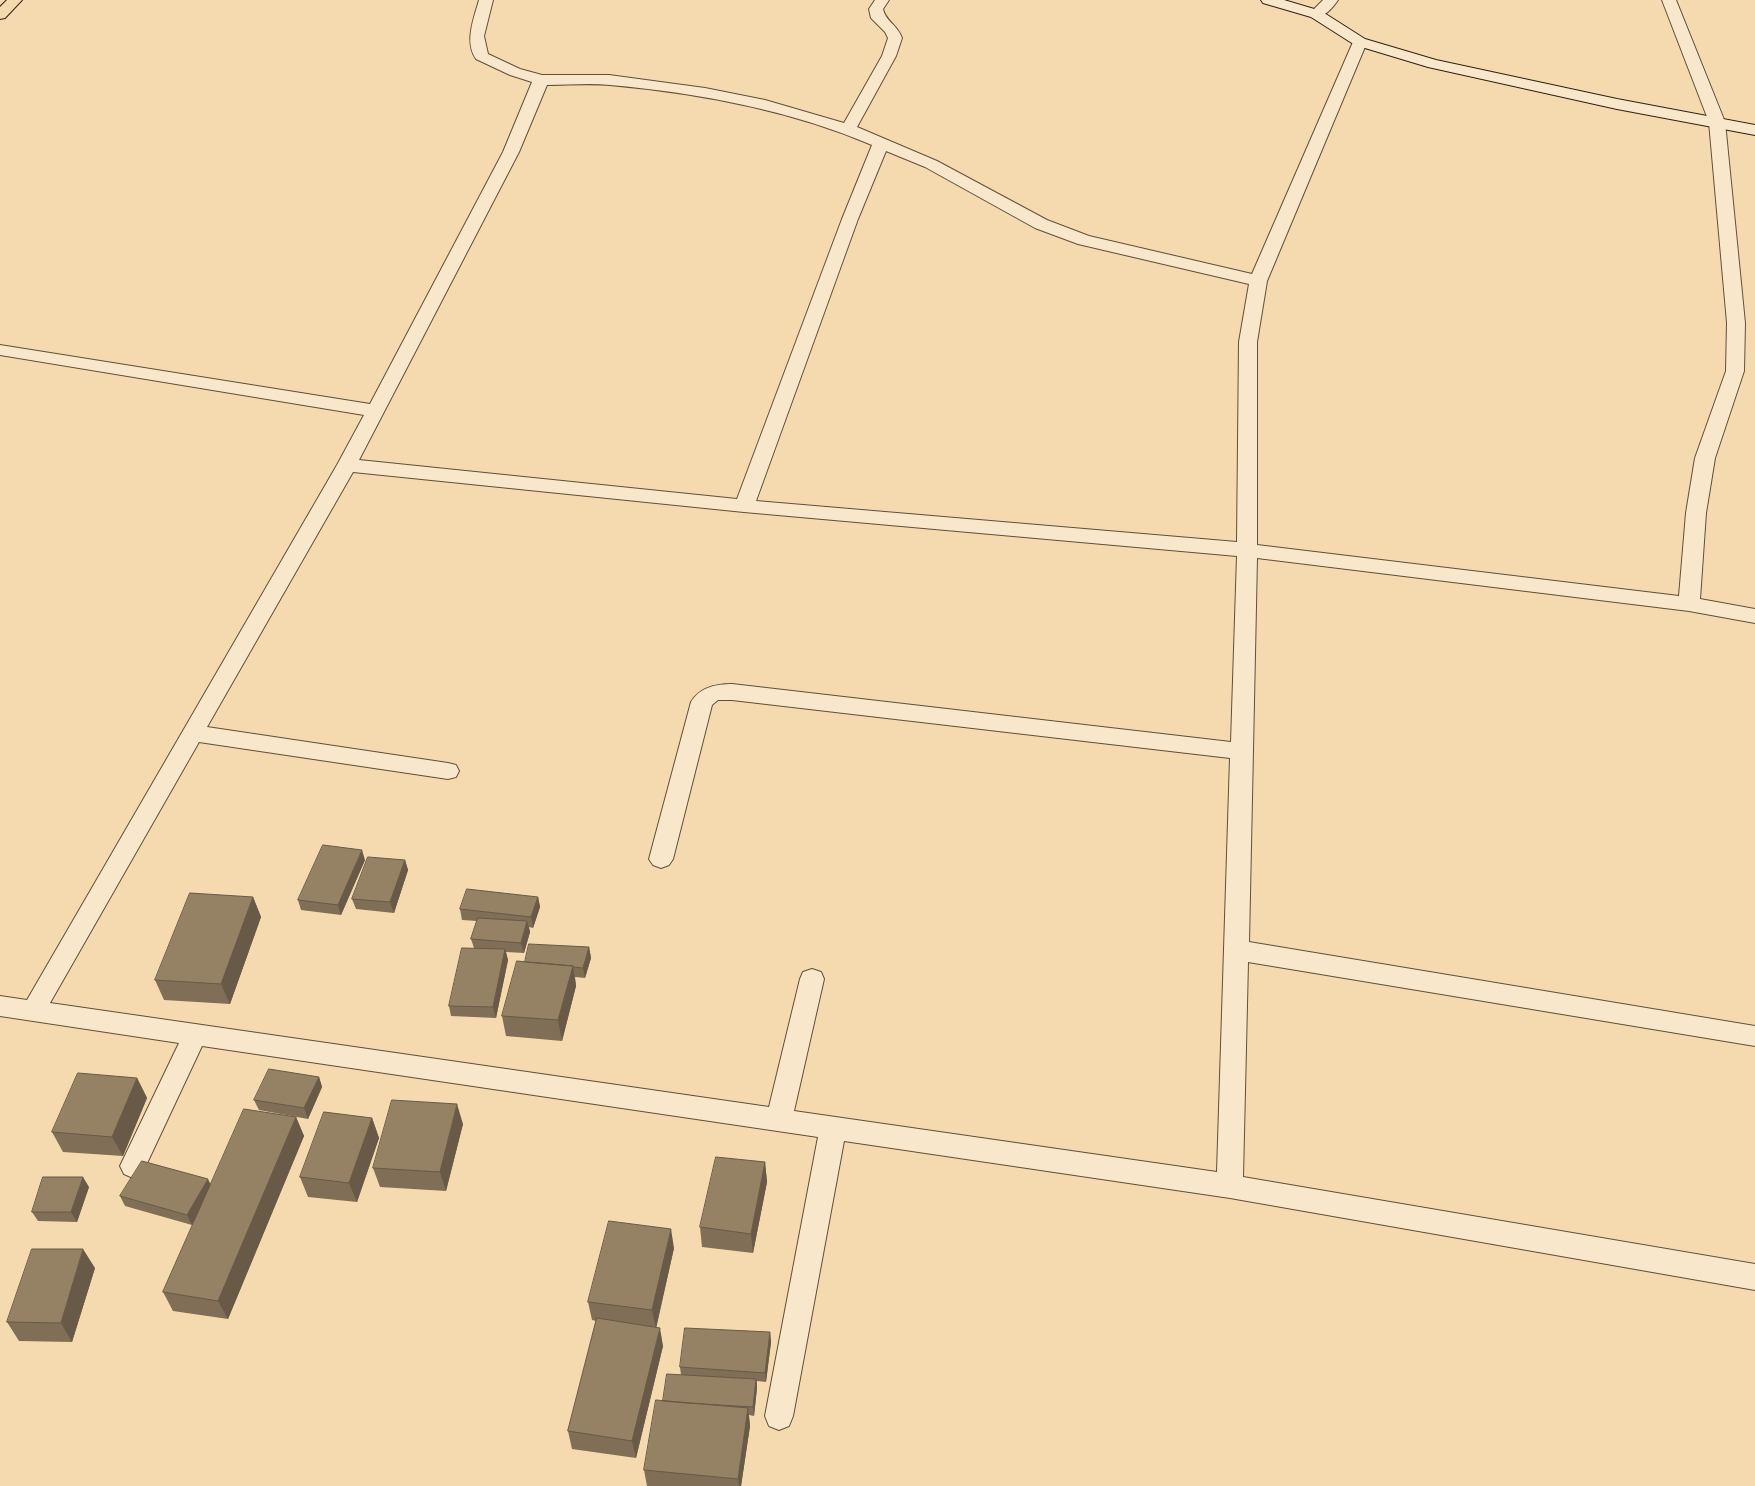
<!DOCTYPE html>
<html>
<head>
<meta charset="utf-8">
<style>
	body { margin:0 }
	canvas { display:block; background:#f4daae }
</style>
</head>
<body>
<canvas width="1755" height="1486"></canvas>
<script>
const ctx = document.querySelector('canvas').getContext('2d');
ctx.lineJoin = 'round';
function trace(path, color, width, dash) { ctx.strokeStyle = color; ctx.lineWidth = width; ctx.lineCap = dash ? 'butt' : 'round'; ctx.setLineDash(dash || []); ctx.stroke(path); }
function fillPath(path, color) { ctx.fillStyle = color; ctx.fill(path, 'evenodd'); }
const street = new Path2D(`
	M479 0H493L484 36 488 54 520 69 542 75H609L705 88 765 100 844 123 882 56 888 38 885 32 871 18 869 9 875 0H889L883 9C886 22 897 24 902 38L896 56 857 127 937 161 1047 220 1089 236 1252 274 1353 42 1355 39 1360 38 1365 39 1367 42 1267 281 1257 342V545L1679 596 1686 513 1695 458 1726 371 1727 323 1709 122 1662 0H1676L1725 122 1745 323 1744 371 1715 458 1706 513 1700 599 1755 609V623L1689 611 1257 558 1249 942 1755 1026V1046L1248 962 1243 1177 1755 1264V1290L1230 1198 844 1141 793 1416 789 1426 779 1430 769 1426 765 1416 818 1137 202 1046 142 1174 133 1178 124 1174 120 1166 179 1043 0 1016V996L27 1000 337 465 364 415 0 355V345L370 404 503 152 532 82 510 75 476 59C464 42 474 18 479 0ZM547 85C568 85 590 83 610 85 699 93 790 110 872 145L842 219 737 499 359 460 519 152ZM886 151 925 167 1035 228 1078 244 1249 284 1239 342 1237 542 756 501 858 219ZM353 472 744 512 1237 556 1231 742 732 684C716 684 700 687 691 702L649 859 653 865 661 868 669 865 673 859 712 705 718 700H732L1230 758 1217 1172 794 1111 824 979 821 972 812 969 803 972 800 979 769 1107 50 1003 199 742 448 779 456 777 459 771 456 765 448 763 207 727Z
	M1323 0H1338C1332 9 1322 20 1311 17L1309 14Z`);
const secondary = new Path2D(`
	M1261 0H1284L1321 11 1365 39 1436 60 1617 99 1755 125V135L1617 109 1428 67 1355 45 1311 17 1263 3Z`);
const primary = new Path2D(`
	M7 0H22L5 18 0 19V7Z`);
trace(street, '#604f3a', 2);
trace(secondary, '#2f2113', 2);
trace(primary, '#2f2113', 2);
fillPath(street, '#f8e7ca');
fillPath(secondary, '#f8e7ca');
fillPath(primary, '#f4daae');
fillPath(new Path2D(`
	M365 860 341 915 301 910 298 900Z
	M405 860 408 870 394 913 356 909 352 899Z
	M253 897 261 917 230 1004 164 1000 155 980Z
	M538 897 540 907 533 928 529 927 530 932 524 953 506 952 508 960 496 1018 451 1016 449 1006 474 948 471 939 477 921 462 920 460 909Z
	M589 947 591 958 585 978 575 977 576 986 562 1041 506 1036 502 1016 525 962Z
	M319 1077 322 1087 308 1119 259 1110 254 1100Z
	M137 1078 147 1098 123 1156 63 1152 52 1132Z
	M296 1117 304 1136 228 1319 173 1311 163 1292 198 1214 192 1225 125 1206 120 1196 211 1185Z
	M372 1118 379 1138 357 1202 308 1197 300 1177Z
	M463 1124 446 1191 380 1187 373 1168Z
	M765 1162 767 1182 753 1253 702 1247 700 1227Z
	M89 1187 77 1222 38 1221 32 1212Z
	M674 1248 656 1327 663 1346 636 1458 572 1449 568 1431 596 1321 592 1320 588 1302Z
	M95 1268 72 1342 19 1341 7 1322Z
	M770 1332 771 1342 766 1382 757 1381V1388L754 1416 749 1415 750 1426 741 1486H647L644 1470 663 1401 681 1375 680 1367Z`), '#806f56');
fillPath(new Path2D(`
	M362 850 365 860 341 915 338 905Z
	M405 860 408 870 394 913 390 902Z
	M253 897 261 917 230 1004 221 984Z
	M538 897 540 907 533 928 531 917Z
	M527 921 530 932 524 953 521 943Z
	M589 947 591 958 585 978 583 968Z
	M505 949 508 960 496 1018 493 1007Z
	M573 966 576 986 562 1041 558 1020Z
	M319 1077 322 1087 308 1119 304 1108Z
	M137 1078 147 1098 123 1156 112 1137Z
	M457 1104 463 1124 446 1191 440 1172Z
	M296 1117 304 1136 228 1319 218 1301Z
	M372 1118 379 1138 357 1202 349 1183Z
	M765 1162 767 1182 753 1253 751 1234Z
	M83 1177 89 1187 77 1222 71 1212Z
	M208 1179 213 1189 192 1225 187 1215Z
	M671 1229 674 1248 656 1329 652 1310Z
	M83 1249 95 1268 72 1342 61 1323Z
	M660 1328 663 1346 636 1458 632 1441Z
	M770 1332 771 1342 766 1382 765 1373Z
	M756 1379 757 1388 754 1416 753 1407Z
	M748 1408 750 1426 741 1486H739L738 1479Z`), '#685a46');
const building = new Path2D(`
	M323 845 362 850 338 905 298 900Z
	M368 857 405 860 390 902 352 899Z
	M467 889 538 897 531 917 460 909Z
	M190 893 253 897 221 984 155 980Z
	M478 918 527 921 521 943 471 939Z
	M529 944 589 947 583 968 573 967V966L525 962Z
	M462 948 505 949 493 1007 449 1006Z
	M517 961 573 966 558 1020 502 1016Z
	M269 1069 319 1077 304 1108 254 1100Z
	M78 1073 137 1078 112 1137 52 1132Z
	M392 1100 457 1104 440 1172 373 1168Z
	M244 1109 296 1117 218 1301 163 1292Z
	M324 1112 372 1118 349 1183 300 1177Z
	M716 1157 765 1162 751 1234 700 1227Z
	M142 1161 208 1179 187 1215 120 1196Z
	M43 1177H83L71 1212H32Z
	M609 1221 671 1229 652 1310 588 1302Z
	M32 1249H83L61 1323 7 1322Z
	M597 1318 660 1328 632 1441 568 1431Z
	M685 1328 770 1332 765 1373 680 1367Z
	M667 1374 756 1379 753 1407 687 1403 663 1401Z
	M656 1400 748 1408 738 1479 644 1470Z`);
fillPath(building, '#958164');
trace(building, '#685a46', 1);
</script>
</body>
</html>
